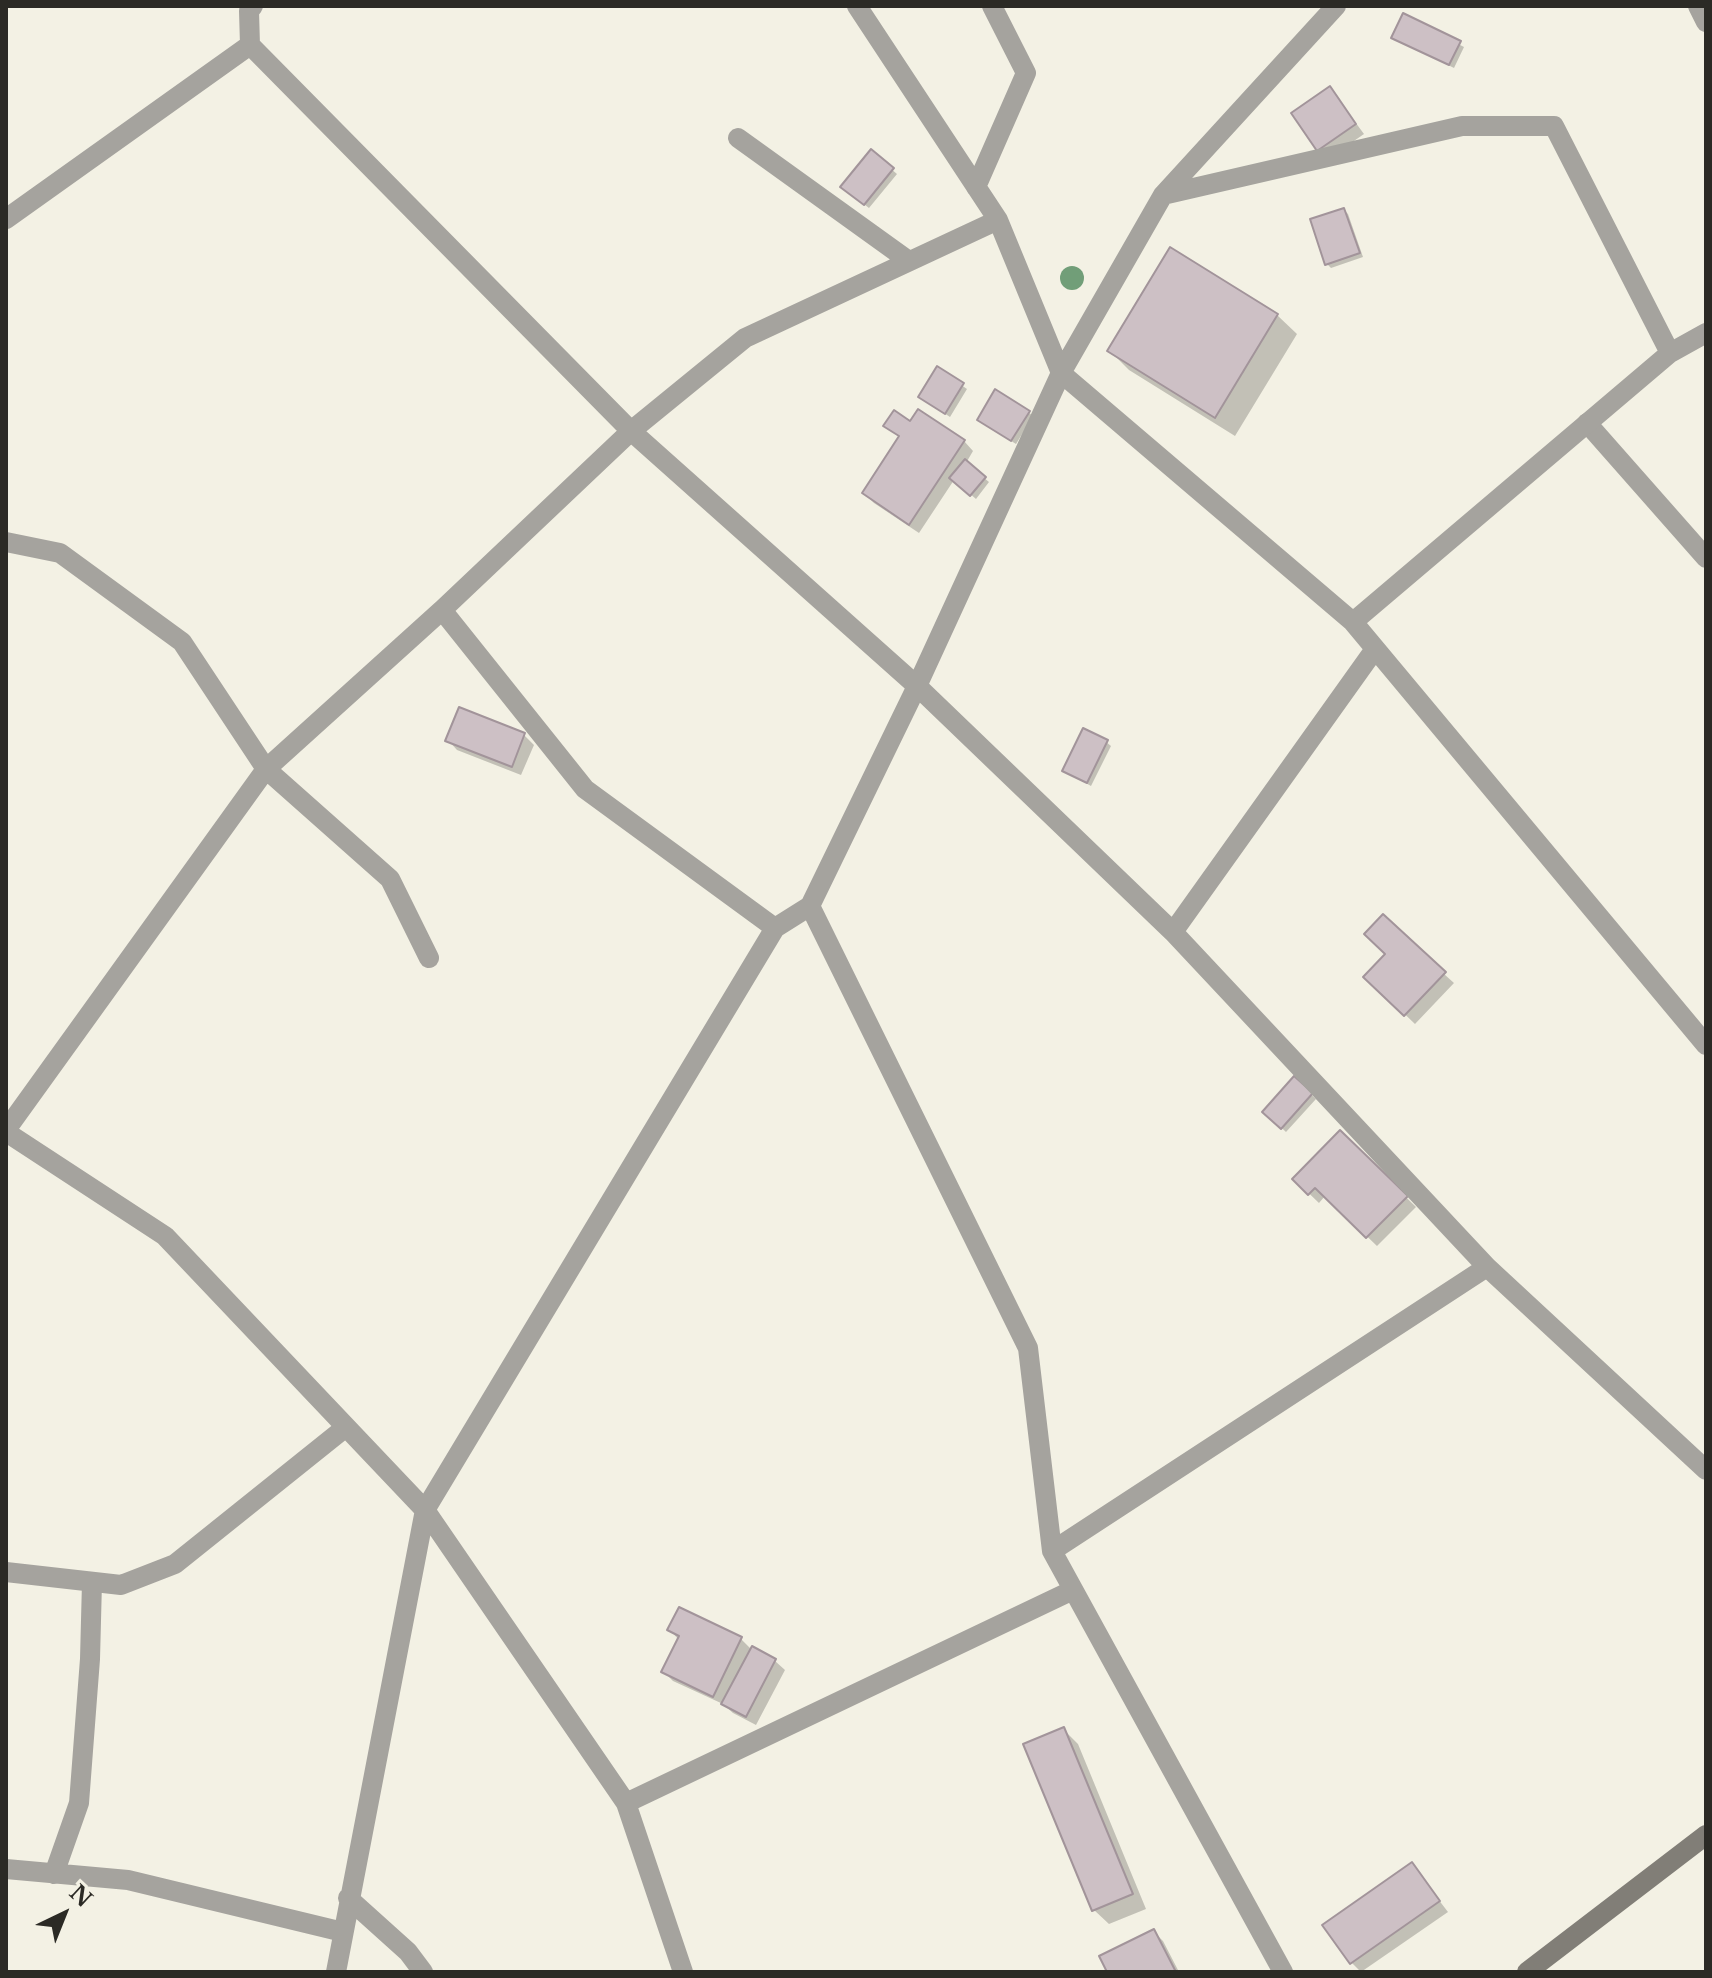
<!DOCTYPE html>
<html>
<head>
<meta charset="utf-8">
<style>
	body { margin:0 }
	#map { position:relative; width:1712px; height:1978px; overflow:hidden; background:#f3f1e4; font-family:"Libre Baskerville",serif }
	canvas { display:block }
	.frame { position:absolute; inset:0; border:8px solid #2b2a25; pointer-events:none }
	.north { position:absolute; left:24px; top:1874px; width:80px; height:80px; -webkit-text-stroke:6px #f3f1e4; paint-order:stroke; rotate:43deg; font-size:22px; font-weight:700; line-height:32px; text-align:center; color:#2b2a25 }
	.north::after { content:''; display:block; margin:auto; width:28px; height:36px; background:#2b2a25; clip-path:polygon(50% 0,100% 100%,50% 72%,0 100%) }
</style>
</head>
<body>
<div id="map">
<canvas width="1712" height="1978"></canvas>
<div class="frame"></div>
<div class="north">N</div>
</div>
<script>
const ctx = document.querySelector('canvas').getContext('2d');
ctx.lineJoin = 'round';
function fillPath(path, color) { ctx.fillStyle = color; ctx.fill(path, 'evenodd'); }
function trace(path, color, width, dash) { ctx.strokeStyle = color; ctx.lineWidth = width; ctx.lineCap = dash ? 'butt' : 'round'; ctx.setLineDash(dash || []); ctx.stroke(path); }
fillPath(new Path2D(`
	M1404 16 1464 47 1454 68 1394 38Z
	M1330 88 1364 134 1328 159 1294 113Z
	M871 152 897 174 869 208 847 191Z
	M1344 210 1348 214 1363 257 1331 268 1327 264Z
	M1277 315 1297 334 1235 436 1129 370 1110 351Z
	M938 369 967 389 950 417 920 397Z
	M1028 412 1033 416 1016 444 984 424Z
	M911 423 964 441 973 451 966 463 989 482 976 499 954 480 919 533 874 503 864 493 900 438 886 425Z
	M524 735 534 745 521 775 457 750 448 740Z
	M1106 742 1111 746 1091 786 1064 771Z
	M1387 954 1444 974 1454 983 1415 1024 1366 977Z
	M1294 1079 1316 1099 1286 1132 1265 1112Z
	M1340 1133 1416 1207 1377 1246 1325 1196 1319 1203 1294 1179Z
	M670 1630 741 1639 752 1650 775 1661 785 1670 756 1725 733 1713 723 1704 673 1681 664 1672 679 1640Z
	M1063 1729 1078 1744 1146 1909 1109 1924 1094 1910Z
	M1412 1865 1448 1912 1361 1972 1352 1963Z
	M1154 1932 1163 1941 1179 1972H1109Z`), '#0003');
const building = new Path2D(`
	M1403 13 1461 41 1449 65 1391 38Z
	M1330 86 1356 124 1317 151 1291 113Z
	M871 149 894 168 864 205 840 187Z
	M1344 208 1360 253 1325 265 1310 219Z
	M1170 247 1278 314 1215 418 1107 351Z
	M937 366 964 383 945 414 918 397Z
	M995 389 1030 411 1011 441 977 420Z
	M918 409 965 440 909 525 862 493 899 436 883 426 894 410 910 421Z
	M965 459 986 477 970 496 949 478Z
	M459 707 525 733 512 767 445 741Z
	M1083 728 1108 740 1087 783 1062 771Z
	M1383 914 1446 972 1404 1016 1363 977 1385 954 1364 934Z
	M1294 1076 1313 1093 1281 1129 1262 1112Z
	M1340 1130 1408 1196 1366 1238 1315 1188 1308 1195 1292 1179Z
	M679 1607 742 1637 713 1697 661 1672 679 1636 667 1630Z
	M752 1646 776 1659 746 1717 721 1704Z
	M1064 1727 1133 1894 1092 1911 1023 1744Z
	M1412 1862 1440 1901 1350 1964 1322 1925Z
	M1154 1929 1176 1972H1107L1099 1956Z`);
fillPath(building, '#cdc0c5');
trace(building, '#a2949a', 2);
trace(new Path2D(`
	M1587 423 1706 558`), '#a5a39e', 20);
trace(new Path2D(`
	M857 6 998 220 1061 373 1353 622 1706 1045
	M1336 6 1163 195 1061 373 917 686 1173 932 1487 1267 1706 1470
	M1698 6 1706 22
	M250 45 631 431 917 686 810 906 1028 1348 1052 1551 1283 1972
	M738 138 909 261
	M976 187 1026 73 992 6
	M1163 195 1462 126H1554L1670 353
	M6 219 250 45 249 11 253 6
	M6 542 60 553 182 642 266 769 390 879 429 958
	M442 610 585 789 775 928 810 906
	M1353 622 1670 353 1706 333
	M1173 932 1375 649
	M6 1130 266 769 442 610 631 431 745 338 998 220
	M6 1132 165 1236 425 1510 626 1803 683 1972
	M1052 1551 1487 1267
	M6 1572 121 1585 175 1564 346 1427
	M626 1803 1073 1590
	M6 1869 128 1880 343 1932
	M54 1874 79 1803 90 1659 92 1582
	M348 1898 408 1952 423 1972
	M336 1972 425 1510 775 928`), '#a5a39e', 20);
trace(new Path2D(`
	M1527 1972 1706 1835`), '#817e77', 20);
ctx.fillStyle = '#719e78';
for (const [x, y] of [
	[1072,278]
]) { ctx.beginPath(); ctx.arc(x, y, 12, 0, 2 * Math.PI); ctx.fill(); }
</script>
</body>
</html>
